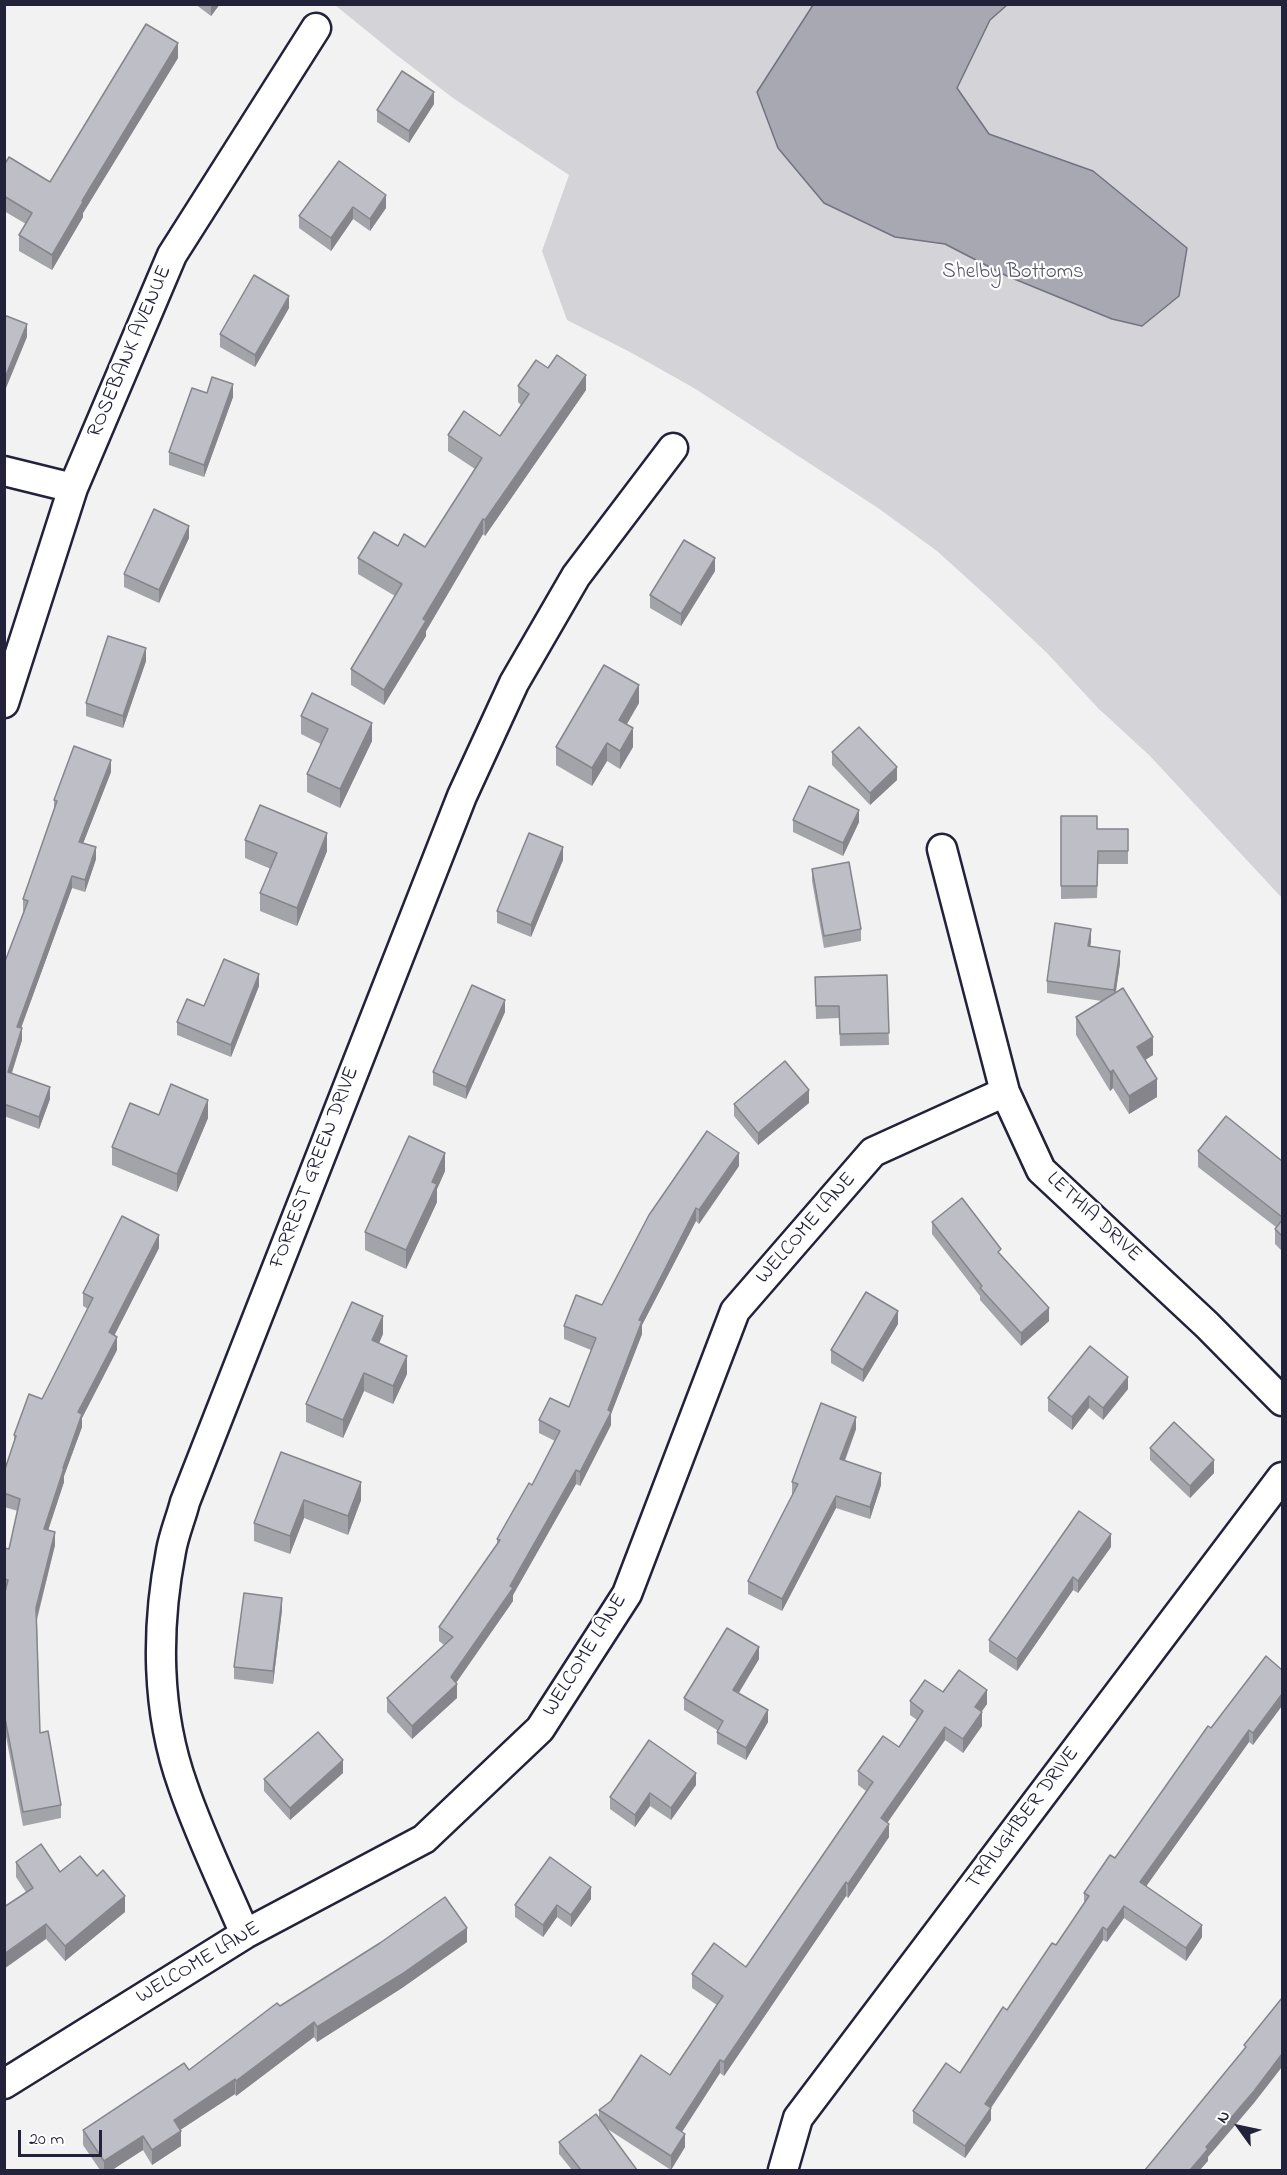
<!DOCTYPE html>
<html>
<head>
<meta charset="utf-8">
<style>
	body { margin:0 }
	#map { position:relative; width:1287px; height:2175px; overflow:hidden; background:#f2f2f3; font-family:"Indie Flower",sans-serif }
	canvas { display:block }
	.frame { position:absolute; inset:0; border:6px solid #22223b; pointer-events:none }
	.north { position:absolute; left:1209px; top:2097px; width:60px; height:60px; -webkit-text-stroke:4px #fff; paint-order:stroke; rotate:303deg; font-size:16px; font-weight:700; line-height:24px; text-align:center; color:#22223b }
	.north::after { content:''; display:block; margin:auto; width:21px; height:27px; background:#22223b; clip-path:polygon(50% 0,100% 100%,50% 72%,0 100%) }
	.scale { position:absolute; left:18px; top:2130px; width:84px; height:27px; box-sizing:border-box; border:3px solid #22223b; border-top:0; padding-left:8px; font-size:18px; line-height:21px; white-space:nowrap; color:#22223b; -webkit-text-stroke:4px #fff; paint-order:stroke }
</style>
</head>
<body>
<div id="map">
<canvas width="1287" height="2175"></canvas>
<div class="frame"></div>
<div class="north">N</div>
<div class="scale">20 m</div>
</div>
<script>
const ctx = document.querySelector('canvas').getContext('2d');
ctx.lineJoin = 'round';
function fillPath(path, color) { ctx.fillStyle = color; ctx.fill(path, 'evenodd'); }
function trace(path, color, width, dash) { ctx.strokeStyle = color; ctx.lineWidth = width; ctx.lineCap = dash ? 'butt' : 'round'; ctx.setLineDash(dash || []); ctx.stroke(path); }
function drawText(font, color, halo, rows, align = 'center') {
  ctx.font = font + ' "Indie Flower",sans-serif'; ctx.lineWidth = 4.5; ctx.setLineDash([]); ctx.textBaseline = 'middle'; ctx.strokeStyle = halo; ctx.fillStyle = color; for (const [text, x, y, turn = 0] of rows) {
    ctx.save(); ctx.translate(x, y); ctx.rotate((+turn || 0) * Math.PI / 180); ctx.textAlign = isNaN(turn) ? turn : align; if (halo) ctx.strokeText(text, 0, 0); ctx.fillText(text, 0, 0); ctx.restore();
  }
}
fillPath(new Path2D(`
	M335 5H1282V898L1150 756 1098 708 1047 653 990 599 937 551 878 508 694 388 630 352 567 320 542 251 569 175 453 98 394 53Z`), '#d3d3d8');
const water = new Path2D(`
	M813 5H1007L990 20 957 88 989 134 1093 171 1187 248 1179 296 1142 326 1112 319 1007 276 945 244 895 237 824 203 778 148 757 92Z`);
fillPath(water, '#a8a8b2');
trace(water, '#727282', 1.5);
const street = new Path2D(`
	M4 471 73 488
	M4 703 73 488 172 255 316 28
	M942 849 1005 1092 1041 1170 1207 1325 1282 1401
	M245 1934C224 1885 200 1836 183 1786 156 1711 156 1628 171 1551 174 1534 181 1518 185 1502L462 796 514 683 576 576 673 448
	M4 2084 245 1934 424 1839 540 1729 627 1594 735 1311 873 1152 1005 1092
	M783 2170 798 2118 1282 1477`);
trace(street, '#22223b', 33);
trace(street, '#fff', 28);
fillPath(new Path2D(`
	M195 4H220L211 16Z
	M178 58 83 213V217L52 270 19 251V235L26 224 4 211V165L50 182Z
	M434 104 409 143 377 122V110Z
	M339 161 386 208 370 231 353 219 331 251 299 228V216Z
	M289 308 255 367 220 347V334Z
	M548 368 586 390 485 536 483 534 426 631V636L384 705 351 685V669L395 596 358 574V558L398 546 425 547 475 469 448 451V435L500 436 521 405 518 402V386Z
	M207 393 233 397 204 477 169 465V452Z
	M189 538 159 603 124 587V574Z
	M715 571 681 626 650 608V595Z
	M146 661 123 728 86 716V703Z
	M639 703 626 724 633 747 620 769 607 761 592 786 556 765V747Z
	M301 716 372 741 340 808 307 792V774L321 744 301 734Z
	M832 752 897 780 870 805 832 765Z
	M111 772 83 843 96 859 85 892 72 888 21 1028 22 1040 12 1073 50 1099 39 1129 4 1116V964L24 911H23V899L54 810V800Z
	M1061 816 1097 829H1128V864H1098L1097 898 1061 899Z
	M793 820 859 822 843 856 793 832Z
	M245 840 327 851 297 926 260 911V893L271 869 245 858Z
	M563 860 531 937 497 923V911Z
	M812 869 861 929V941L824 948 812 881Z
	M1091 941 1090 947 1120 963 1116 992 1153 1055 1145 1060 1157 1097 1129 1114 1113 1088 1110 1091 1076 1035V1017L1102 1001 1047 993V981Z
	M887 975 889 1045 840 1046 839 1018 816 1019 815 977Z
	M259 986 231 1057 177 1035V1022L204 1006Z
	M505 1012 466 1099 433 1085V1072Z
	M809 1103 758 1145 734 1116V1104Z
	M159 1115 208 1118 177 1192 112 1165V1147Z
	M1198 1151 1282 1161V1251L1275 1244V1229L1276 1227 1198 1167Z
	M739 1166 699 1224 696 1221 642 1325V1334L611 1414V1425L580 1486 576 1484 513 1595V1601L456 1683 457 1698 412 1739 387 1712V1698L444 1645 439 1641V1627L497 1545V1539L532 1485 555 1441 539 1433V1420L569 1407 591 1350 564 1339V1326L602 1305 649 1215Z
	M445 1171 437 1189V1202L406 1269 365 1250V1232Z
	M932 1222 1001 1255 1049 1321 1021 1346 980 1300V1296L932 1234Z
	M159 1248 114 1335 117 1350 82 1418V1427L64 1476V1482L48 1530 55 1545 37 1620 40 1733 61 1805V1818L23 1826 4 1726V1596L5 1592H4V1548L9 1549 18 1511 4 1507V1472L14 1442V1435L42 1399 88 1309 83 1306V1293Z
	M898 1324 863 1382 831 1363V1350Z
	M383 1334 379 1343 407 1374 393 1404 364 1391 343 1438 306 1422V1404Z
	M1128 1389 1103 1420 1089 1408 1072 1430 1048 1411V1398Z
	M856 1429 845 1461 881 1485 870 1519 836 1508 782 1611 748 1594V1581L793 1494H792V1482Z
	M1150 1448 1214 1473 1190 1498 1150 1460Z
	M281 1452 361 1500 348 1535 304 1518 290 1554 254 1541V1523Z
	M1111 1547 1078 1593 1073 1590 1017 1671 989 1652V1640Z
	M282 1610 273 1684 234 1679V1667Z
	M1266 1656 1253 1745 1249 1742 1146 1886 1202 1937 1186 1961 1124 1918 1107 1942 1103 1940 991 2108V2120L965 2158 913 2123V2111L960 2073 1056 1945 1084 1904V1893L1115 1858 1211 1728Z
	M759 1659 739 1693 768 1722 746 1760 717 1744V1730L684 1710V1698Z
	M943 1692 987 1704 981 1712 982 1726 963 1753 945 1740 887 1822 889 1837 848 1898 846 1896 724 2076 720 2073 682 2132 685 2147 671 2170 606 2128 637 2170H572L559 2154V2142L599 2119V2110L670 2075 717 2005 692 1988V1974L746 1967 866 1791 858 1785V1771L899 1747 917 1720 910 1715V1701Z
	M343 1773 290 1820 264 1791V1779Z
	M696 1785 671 1820 650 1806 635 1827 610 1809V1797Z
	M16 1862 60 1872 125 1912 65 1961 46 1939 26 1892 16 1877Z
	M591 1899 571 1927 557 1917 543 1937 515 1917V1905Z
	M467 1942 402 1988 317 2042 314 2037 236 2096 235 2094 180 2130 181 2146 152 2165 143 2150 112 2170H100L83 2145V2130L189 2070 280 2006Z`), '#a3a3aa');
fillPath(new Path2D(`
	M211 4H220L211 16Z
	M178 43V58L83 213V217L52 270V255L82 201Z
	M434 92V104L409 143V131Z
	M386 195V208L370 231V219Z
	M353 207V219L331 251V238Z
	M289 296V308L255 367V355Z
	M27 324V337L4 393V380Z
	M586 375V390L485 536V520Z
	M233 384V397L204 477V465Z
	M483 519V534L426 631V636L384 705V690L423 619Z
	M189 526V538L159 603V590Z
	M715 558V571L681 626V614Z
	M146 648V661L123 728V716Z
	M639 685V703L619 738V720Z
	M372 723V741L340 808V789Z
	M633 728V747L620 769V751Z
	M607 743V761L592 786V768Z
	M111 760V772L79 854V842Z
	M897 767V780L870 805V793Z
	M859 810V822L843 856V843Z
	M327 833V851L297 926V908Z
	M96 847V859L85 892V880Z
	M563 847V860L531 937V925Z
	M72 876V888L17 1039V1027Z
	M1091 929V941L1088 959V946Z
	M1120 951V963L1114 1002V990Z
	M259 974V986L231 1057V1045Z
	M505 1000V1012L466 1099V1087Z
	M22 1028V1040L8 1084V1072Z
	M1153 1037V1055L1137 1065V1047Z
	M1113 1070V1088L1110 1091V1072Z
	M1157 1079V1097L1129 1114V1096Z
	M50 1087V1099L39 1129V1117Z
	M809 1090V1103L758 1145V1133Z
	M208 1100V1118L177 1192V1174Z
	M445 1153V1171L437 1189V1202L406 1269V1250L432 1182Z
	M739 1153V1166L699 1224V1210Z
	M696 1208V1221L642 1325V1334L611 1414V1425L580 1486V1472L608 1410 639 1320Z
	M159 1235V1248L109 1346V1332Z
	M1049 1308V1321L1021 1346V1333Z
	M898 1311V1324L863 1382V1370Z
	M383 1316V1334L372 1359V1340Z
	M117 1337V1350L82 1418V1427L64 1476V1482L44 1543V1529L78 1412Z
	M407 1356V1374L393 1404V1386Z
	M364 1373V1391L343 1438V1420Z
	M1128 1377V1389L1103 1420V1408Z
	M1089 1396V1408L1072 1430V1417Z
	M856 1417V1429L840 1472V1459Z
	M1214 1460V1473L1190 1498V1486Z
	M576 1470V1484L513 1595V1601L451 1690 457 1684V1698L412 1739V1726L451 1677 510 1586Z
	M881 1473V1485L870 1519V1507Z
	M361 1482V1500L348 1535V1516Z
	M836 1496V1508L782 1611V1599Z
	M304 1500V1518L290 1554V1536Z
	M55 1532V1545L36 1621V1608Z
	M1111 1534V1547L1078 1593V1581Z
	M1073 1577V1590L1017 1671V1659Z
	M282 1598V1610L273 1684V1671Z
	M759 1647V1659L733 1702V1690Z
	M987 1690V1704L975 1721V1707Z
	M1282 1694V1706L1253 1745V1733Z
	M768 1710V1722L746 1760V1748Z
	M982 1712V1726L963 1753V1739Z
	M945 1727V1740L881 1832V1818Z
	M1249 1730V1742L1140 1895V1882Z
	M343 1760V1773L290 1820V1808Z
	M696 1773V1785L671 1820V1808Z
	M650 1793V1806L635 1827V1815Z
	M889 1824V1837L848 1898V1884Z
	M846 1882V1896L724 2076V2062Z
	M591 1887V1899L571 1927V1915Z
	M125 1896V1912L65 1961V1946Z
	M557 1905V1917L543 1937V1925Z
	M1124 1906V1918L1107 1942V1930Z
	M46 1924V1939L4 1969V1954Z
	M1202 1925V1937L1186 1961V1948Z
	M1103 1927V1940L988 2112 991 2108V2120L965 2158V2146L985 2104Z
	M467 1928V1942L402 1988 317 2042V2027Z
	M314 2022V2037L236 2096V2081Z
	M1282 2054V2067L1254 2103 1208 2157V2161L1200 2170H1190L1206 2147Z
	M720 2060V2073L676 2141V2128Z
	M235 2079V2094L174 2134V2120Z
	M181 2131V2146L152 2165V2150Z
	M685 2134V2147L671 2170V2156Z
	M143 2136V2150L112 2170H104V2161Z`), '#85858b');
const building = new Path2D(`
	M146 24 178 43 82 201 83 202 52 255 19 235 32 213 4 196V165L9 157 50 182Z
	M402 71 434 92 409 131 377 110Z
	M339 161 386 195 370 219 353 207 331 238 299 216Z
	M254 275 289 296 255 355 220 334Z
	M4 315 27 324 4 380Z
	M557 355 586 375 485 520 483 519 423 619 426 621 384 690 351 669 402 584 358 558 374 532 398 546 404 534 425 547 482 458 448 435 464 411 500 436 529 394 518 386 536 360 548 368Z
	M212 377 233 384 204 465 169 452 192 388 207 393Z
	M154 509 189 526 159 590 124 574Z
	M684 540 715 558 681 614 650 595Z
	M108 636 146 648 123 716 86 703Z
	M604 665 639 685 619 720 633 728 620 751 607 743 592 768 556 747Z
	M312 693 372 723 340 789 307 774 328 729 301 716Z
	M859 727 897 767 870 793 832 752Z
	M74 746 111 760 79 842 96 847 85 880 72 876 17 1027 22 1028 8 1072 50 1087 39 1117 4 1104V964L28 901 23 899 57 801 54 800Z
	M809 786 859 810 843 843 793 820Z
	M260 805 327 833 297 908 260 893 277 853 245 840Z
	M1061 816H1097V829H1128V851H1098L1097 886H1061Z
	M529 833 563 847 531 925 497 911Z
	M849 862 861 929 824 936 812 869Z
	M1055 923 1091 929 1088 946 1120 951 1114 990 1047 981Z
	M224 959 259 974 231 1045 177 1022 187 999 204 1006Z
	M887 975 889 1033 840 1034 839 1006H816L815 977Z
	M472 985 505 1000 466 1087 433 1072Z
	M1123 988 1153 1037 1137 1047 1157 1079 1129 1096 1113 1070 1110 1072 1076 1017Z
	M785 1061 809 1090 758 1133 734 1104Z
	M171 1084 208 1100 177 1174 112 1147 130 1103 159 1115Z
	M1226 1116 1282 1161V1217L1198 1151Z
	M707 1131 739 1153 699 1210 696 1208 639 1320 642 1321 608 1410 611 1412 580 1472 576 1470 510 1586 513 1588 451 1677 457 1684 412 1726 387 1698 453 1637 439 1627 500 1540 497 1539 529 1483 532 1485 560 1431 539 1420 550 1398 569 1407 596 1338 564 1326 576 1295 602 1305 649 1215Z
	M409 1136 445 1153 432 1182 437 1184 406 1250 365 1232Z
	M962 1198 1001 1249 998 1252 1049 1308 1021 1333 980 1288 982 1286 932 1222Z
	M122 1216 159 1235 109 1332 117 1337 78 1412 82 1414 63 1468H64L44 1529 55 1532 36 1608 40 1733 48 1731 61 1805 23 1812 4 1713V1596L8 1580 4 1579V1548L9 1549 20 1499 4 1493V1472L16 1436 14 1435 29 1394 42 1399 93 1298 83 1293Z
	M1282 1220V1236L1275 1229Z
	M866 1292 898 1311 863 1370 831 1350Z
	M352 1302 383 1316 372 1340 407 1356 393 1386 364 1373 343 1420 306 1404Z
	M1090 1346 1128 1377 1103 1408 1089 1396 1072 1417 1048 1398Z
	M821 1403 856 1417 840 1459 881 1473 870 1507 836 1496 782 1599 748 1581 798 1484 792 1482Z
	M1174 1422 1214 1460 1190 1486 1150 1448Z
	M281 1452 361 1482 348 1516 304 1500 290 1536 254 1523Z
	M1079 1511 1111 1534 1078 1581 1073 1577 1017 1659 989 1640Z
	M244 1593 282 1598 273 1671 234 1667Z
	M727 1628 759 1647 733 1690 768 1710 746 1748 717 1732 723 1721 684 1698Z
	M1266 1656 1282 1670V1694L1253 1733 1249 1730 1140 1882 1202 1925 1186 1948 1124 1906 1107 1930 1103 1927 985 2104 991 2108 965 2146 913 2111 946 2063 960 2073 1003 2007 1007 2010 1052 1943 1056 1945 1089 1896 1084 1893 1110 1855 1115 1858 1208 1726 1211 1728Z
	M959 1670 987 1690 975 1707 982 1712 963 1739 945 1727 881 1818 889 1824 848 1884 846 1882 724 2062 720 2060 676 2128 685 2134 671 2156 599 2110 611 2101 641 2055 670 2075 723 1996 692 1974 714 1943 746 1967 873 1782 858 1771 883 1736 899 1747 923 1711 910 1701 925 1680 943 1692Z
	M318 1732 343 1760 290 1808 264 1779Z
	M649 1740 696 1773 671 1808 650 1793 635 1815 610 1797Z
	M41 1844 60 1872 80 1856 97 1876 103 1870 125 1896 65 1946 46 1924 4 1954V1907L33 1888 16 1862Z
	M550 1857 591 1887 571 1915 557 1905 543 1925 515 1905Z
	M445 1897 467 1928 402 1974 317 2027 314 2022 236 2081 235 2079 174 2120 181 2131 152 2150 143 2136 104 2161 83 2130 184 2063 189 2070 277 2003 280 2006 380 1943Z
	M1282 1998V2054L1254 2091 1206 2147 1208 2149 1190 2170H1145L1246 2047 1244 2045Z
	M596 2114 637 2170H581L559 2142Z`);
fillPath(building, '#bebec6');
trace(building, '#85858b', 1.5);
drawText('21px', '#57576a', '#fff', [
	["Shelby Bottoms",1013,274]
]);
drawText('21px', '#22223b', '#fff', [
	["ROSEBANK AVENUE",131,352,-67],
	["FORREST GREEN DRIVE",316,1168,-69],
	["LETHIA DRIVE",1093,1218,43],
	["WELCOME LANE",807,1229,-49],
	["WELCOME LANE",586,1656,-58],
	["TRAUGHBER DRIVE",1024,1819,-53],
	["WELCOME LANE",199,1964,-31]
]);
</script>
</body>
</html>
